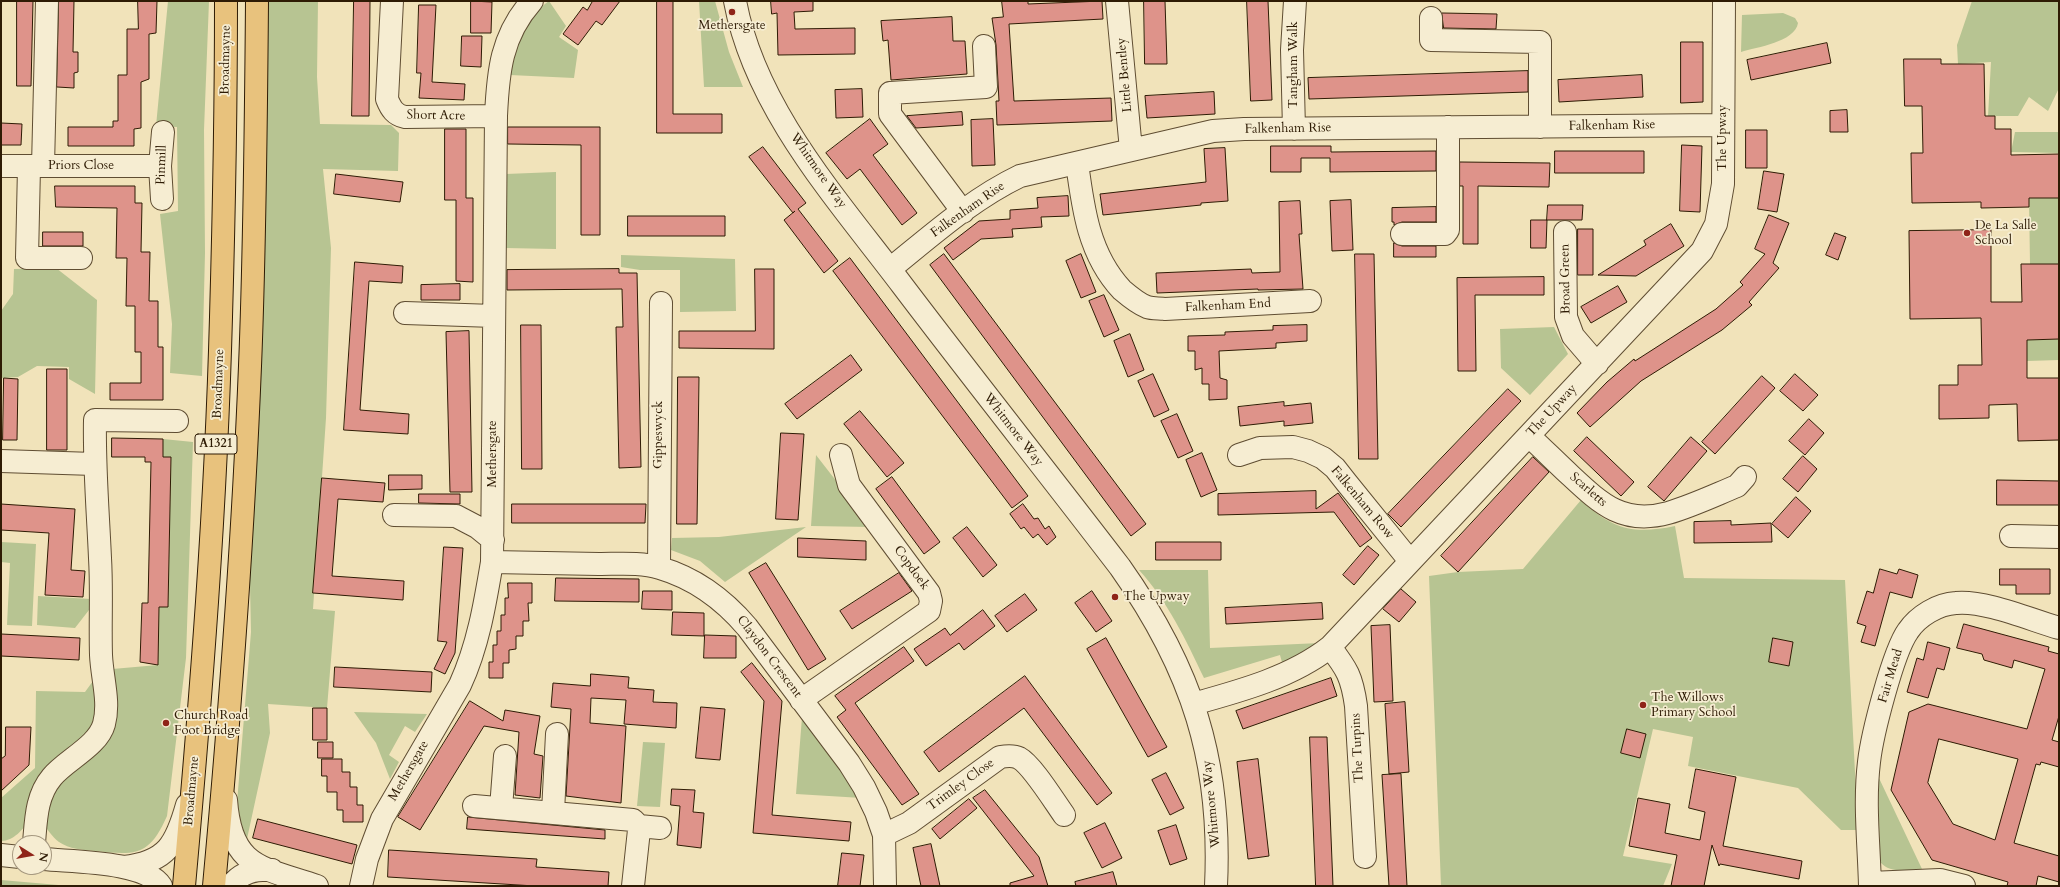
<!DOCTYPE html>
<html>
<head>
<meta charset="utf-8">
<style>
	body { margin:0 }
	#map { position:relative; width:2060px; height:887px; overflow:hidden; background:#f1e3ba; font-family:Cardo,serif }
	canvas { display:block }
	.frame { position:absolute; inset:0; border:2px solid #2e1b04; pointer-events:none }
	.north { position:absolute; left:12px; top:835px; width:40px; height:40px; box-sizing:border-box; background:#f6edd2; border:1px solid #a69980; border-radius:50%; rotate:101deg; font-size:11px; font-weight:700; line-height:16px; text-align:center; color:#2e1b04 }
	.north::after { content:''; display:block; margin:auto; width:14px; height:18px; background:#8f2418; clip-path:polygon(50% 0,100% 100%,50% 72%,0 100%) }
</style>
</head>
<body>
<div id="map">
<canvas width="2060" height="887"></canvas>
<div class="frame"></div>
<div class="north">N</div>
</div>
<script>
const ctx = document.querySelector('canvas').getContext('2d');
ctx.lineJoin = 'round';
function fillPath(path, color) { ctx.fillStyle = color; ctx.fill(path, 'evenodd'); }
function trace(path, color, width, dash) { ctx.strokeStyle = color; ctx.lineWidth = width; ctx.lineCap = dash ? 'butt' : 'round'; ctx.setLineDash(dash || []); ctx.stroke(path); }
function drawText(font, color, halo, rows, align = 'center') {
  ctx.font = font + ' Cardo,serif'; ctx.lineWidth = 3.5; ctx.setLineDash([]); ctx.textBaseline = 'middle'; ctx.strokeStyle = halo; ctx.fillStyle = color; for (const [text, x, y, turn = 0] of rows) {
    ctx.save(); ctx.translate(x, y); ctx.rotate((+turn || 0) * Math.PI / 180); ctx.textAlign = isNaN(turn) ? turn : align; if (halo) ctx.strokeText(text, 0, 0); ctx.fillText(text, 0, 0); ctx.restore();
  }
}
fillPath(new Path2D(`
	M168 1H209L204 130 205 253 202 376 170 373 172 324 160 214 178 211 177 127 156 126Z
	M262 1H318L317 77 320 124 391 125 399 133 398 171 323 169 331 248 326 418 313 609 335 611 327 708 268 704 270 733 245 848 236 815 251 632 249 539Z
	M549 1 566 26 559 37 578 50 574 78 510 75C515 49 525 17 549 1Z
	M699 1H715L729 52 743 87H704Z
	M1972 1H2059V88L2048 111 2029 97 2018 116H1988L1991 62 1958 64 1957 45Z
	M1783 13 1795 18 1798 23C1795 42 1757 47 1741 52L1742 15Z
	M2015 132H2059V153L2011 152Z
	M556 172V249L505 248 506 174Z
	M2029 198H2059V264H2030Z
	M621 255 735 259 736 311 680 312V270H640L621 267Z
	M56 268 97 300 95 394 69 379V367L37 366 18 377 1 378V311L13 294 14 269Z
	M1554 327 1568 354 1530 395 1501 368 1500 329Z
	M2059 339V360L2027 361 2021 340Z
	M163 439 193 442 186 658 167 816C149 857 135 855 95 851 83 850 69 849 59 842 52 837 46 827 41 821L30 820C23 829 14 841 1 841V798L35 768 36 691 85 692 101 670 158 665 159 607 168 606 171 457H163Z
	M816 455 872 527 811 526Z
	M1581 500C1612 529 1633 535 1675 526L1684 578 1845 580 1858 830H1841L1798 788 1688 766 1693 737 1653 729 1623 856 1672 864 1663 886H1441L1429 576 1458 572 1523 569Z
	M806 527 725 582 700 561 671 550 672 538 719 537Z
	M1 542 36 544 32 626 7 625 10 563 1 562Z
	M1139 570H1208L1210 648 1320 643 1283 666 1280 655 1204 678C1186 640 1168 602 1139 570Z
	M38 596 91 599 89 610 75 628 37 625Z
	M354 712 427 714 415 732 405 726 389 755 399 762 390 779 376 743Z
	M802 717 862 798 796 794Z
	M643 742 665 743 660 807 637 806Z
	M1878 776 1922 869C1906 870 1891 874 1880 862Z
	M1 880 70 886H1Z`), '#b7c492');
const building = new Path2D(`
	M17 1H33L31 86H17Z
	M59 1H74L73 52H78V72L74 73V88L57 87Z
	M138 1H157L156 33 149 34V79L141 82V128L134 129V146H68V127H113V121H118V75H127V29H138Z
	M354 1H370L369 116H352Z
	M471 1 492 2 491 33H471Z
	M593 1H620L602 25 596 21 578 45 563 34 583 7 587 10Z
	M657 1H673V114H722V133H657Z
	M771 1H813V11L794 12 795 29 855 28V54L778 55 777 13 772 14Z
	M1002 1H1028V4L1102 1 1103 19 1009 24 1014 101 1111 98 1112 121 997 125 996 101H999L996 45 992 18 1003 17Z
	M1144 1H1165L1167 64H1145Z
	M1247 1H1268L1272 100 1251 101Z
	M419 5H436L432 82 465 84 464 100 419 98 421 73H417Z
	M1442 13 1497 14 1496 29 1444 28Z
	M952 17 953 41H965L967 74 891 80 888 40 883 41 881 21Z
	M462 36H482L481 67 461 66Z
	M1681 42H1703V102L1681 103Z
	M1827 43 1831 63 1751 80 1747 60Z
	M1904 59H1941V64H1984L1985 116H1995V129H2011V155L2059 154V198H2029V207L1981 208V202L1912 203 1911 153H1923L1922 106H1905Z
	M1528 71V92L1309 99 1308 78Z
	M1642 75 1643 97 1559 102 1558 80Z
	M862 89 863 117 836 118 835 90Z
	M1214 92 1215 114 1147 118 1145 96Z
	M1847 110 1848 132H1830V111Z
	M962 112 963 125 916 128 907 116Z
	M870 119 888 144 873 155 917 213 902 225 860 169 847 179 826 153Z
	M993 119 995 165 972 166 971 120Z
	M1 123 22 124 21 145H1Z
	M508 127H600V235H581V145L508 144Z
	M445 129H466V198H473V282L456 281V200H445Z
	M1746 130H1767V168H1746Z
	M1682 145 1702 146 1700 212 1680 211Z
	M1271 146H1331V152L1436 151V171L1330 172V158H1301V172H1271Z
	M763 147 806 203 798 209 838 261 824 273 784 220 795 211 793 213 749 157Z
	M1225 148 1228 201 1201 203V205L1103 215 1100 194 1206 182 1204 149Z
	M1555 151H1644V173H1555Z
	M1460 162 1550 163 1549 187 1478 186V244H1463V186H1460Z
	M1764 171 1784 174 1777 212 1758 209Z
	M336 174 403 182 400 202 334 194Z
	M55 186H135V203H142L141 252H150L149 301H158V347H163V400H110V383H141V352H135V306H126L127 258H116L117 208 56 207Z
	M1068 196 1069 216 1041 217 1042 227 1012 229 1013 237 981 239 953 260 944 248 979 221 1010 219V210L1038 208 1037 198Z
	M1351 200 1353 250 1332 251 1330 201Z
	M1300 201 1302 234H1299L1303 289 1258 290V289L1157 293 1156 273 1251 269 1252 273 1280 272 1279 202Z
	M1548 205H1583L1582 220H1547Z
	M1436 207V222H1402L1394 225V222H1392V208Z
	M1769 215 1789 223 1773 263 1779 268 1749 302 1752 305 1722 330 1641 381 1590 427 1577 413 1607 382 1634 359 1635 361 1716 309 1743 285 1740 282 1765 254 1755 249Z
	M628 216H725V236H628Z
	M1531 220H1547L1546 248H1531Z
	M1671 224 1684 246 1636 276 1598 275 1646 245 1644 241Z
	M1578 229H1593V275H1578Z
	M1991 230V302H2022L2021 264H2059V339L2027 340V378H2059V440L2018 441 2017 404 1989 405V418L1939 419V385H1958V365H1982L1981 318 1910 319 1909 231Z
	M43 232H83V246H43Z
	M1835 233 1846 237 1838 260 1826 255Z
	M1394 243 1402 246H1436V257H1394Z
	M944 254 1146 524 1131 536 930 265Z
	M1081 254 1096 292 1081 298 1066 261Z
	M1355 254H1374L1378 459H1359Z
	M850 258 1028 496 1012 508 833 271Z
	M355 262 403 266 402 283 369 281 360 410 409 414 408 434 344 430Z
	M619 269V273H637L641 467 619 468 616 327H623L622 289 507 290V270Z
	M755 269H774V349L679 348V331H755Z
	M1544 277V295H1475L1476 371H1458L1457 278Z
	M460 284V300H421V285Z
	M1618 286 1627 302 1591 323 1581 307Z
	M1104 295 1119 330 1104 337 1089 301Z
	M521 325H541L542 469H522Z
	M1307 325V341L1276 343V348L1219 351 1220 378 1227 380V399L1209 400V384H1202V368L1195 370V351H1188V336L1225 335V332L1273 330V326Z
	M469 331 472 492H450L446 332Z
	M1130 334 1144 370 1128 377 1114 341Z
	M851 355 862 370 797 419 785 404Z
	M47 369H67V450H47Z
	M1153 374 1169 410 1154 417 1138 381Z
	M1795 374 1818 395 1803 411 1780 391Z
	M1762 376 1775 388 1715 454 1702 442Z
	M678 377H699L697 524H677Z
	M4 378 18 379 17 440H3Z
	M1508 389 1521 401 1401 527 1388 514Z
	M1284 402V406L1311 403 1313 423 1284 426V421L1240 426 1238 407Z
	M860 411 904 463 887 477 844 424Z
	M1177 414 1193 451 1178 458 1161 421Z
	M1809 419 1824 433 1805 455 1789 441Z
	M781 433 804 434 798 520 776 519Z
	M1587 437 1634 482 1621 496 1574 451Z
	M1691 437 1707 451 1664 501 1648 487Z
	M112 438 163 439V457H171L168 607H159L158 665 140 662 142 603H148L151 462H145V457H112Z
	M1202 453 1217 490 1201 497 1186 460Z
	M1803 456 1817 469 1798 492 1783 479Z
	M1533 457 1549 472 1458 572 1441 556Z
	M389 475H422V489L389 490Z
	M892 477 940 542 924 554 876 489Z
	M322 478 385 483 383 502 338 499 332 576 404 581 403 600 313 593Z
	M1997 480 2059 481V505H1997Z
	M1316 491V509L1338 493 1372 538 1360 547 1334 512 1218 515V494Z
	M419 494H460V504L419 503Z
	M1796 497 1811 511 1788 538 1772 524Z
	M1 504 75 509 71 570 85 571 83 597 45 595 49 533 1 530Z
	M512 504H646L645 523H512Z
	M1023 504 1034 519 1038 518 1045 529 1049 526 1056 537 1047 545 1038 534 1033 538 1024 527 1021 529 1010 514Z
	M1731 521V525L1771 523 1772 542 1694 543V522Z
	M967 527 997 565 983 577 953 538Z
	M798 538 866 541V560L798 557Z
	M1156 542H1221V560H1156Z
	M1368 546 1379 555 1354 585 1343 575Z
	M444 547 463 548 455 653 445 674 434 669 447 642 438 641Z
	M766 563 826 659 808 670 749 573Z
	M1880 569 1897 574 1899 569 1918 575 1912 598 1890 592 1875 646 1861 642 1866 626 1857 623 1867 591 1873 593Z
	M2000 569H2050V594H2016V585H2000Z
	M899 573 912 591 852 629 840 611Z
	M556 578 639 579V602L555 601Z
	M508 583H532V603H528L529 621H523V636H516V649L509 650V663H503V678H489V662H493V645H497V631H501V615H505V598H508Z
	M1401 589 1416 602 1399 622 1383 609Z
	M643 591H672V610L642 609Z
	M1092 591 1112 621 1096 632 1075 603Z
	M1025 594 1037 610 1007 632 995 616Z
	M1322 603 1323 619 1226 624 1225 608Z
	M983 610 995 626 964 650 959 643 926 666 914 649 945 628 950 635Z
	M673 612 704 613V636L672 635Z
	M1964 624 2049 647 2048 651 2059 654V716L2052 740 2059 742V767L2041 762 2040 765 2036 764 2014 843 2059 856V882L2038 876 2036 886H2007L2008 882 1932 860 1891 790 1909 712 1928 704 2027 729 2045 669 2014 660 2012 668 1984 660 1982 654 1957 648ZM1939 739 2018 759 1995 840 1953 824 1928 783Z
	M1390 625 1393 701 1374 702 1371 626Z
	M1 634 80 638 79 660 1 656Z
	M705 635 736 636V658H704Z
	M1106 638 1167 747 1148 757 1087 649Z
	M1773 638 1793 642 1789 666 1769 662Z
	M1928 642 1950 648 1944 670 1937 668 1928 698 1907 692 1917 658 1923 660Z
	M904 647 914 661 855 703 919 794 902 805 837 717 846 710 835 696Z
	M752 663 782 701 772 815 851 822 849 841 753 833 764 701 741 672Z
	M335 667 432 672 431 692 334 687Z
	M591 674 629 677 628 688 654 690 653 702 677 703 676 728 624 724 626 700 591 698 590 723 626 726 621 803 566 796 571 709 551 707 553 683 590 686Z
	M1025 676 1112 793 1097 805 1024 708 939 772 924 752Z
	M1331 678 1337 696 1243 729 1236 711Z
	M470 701 503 721 505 710 540 716 534 754 543 756 540 798 515 795 519 732 484 726 420 830 398 817Z
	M1405 702 1409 772 1389 774 1385 704Z
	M701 707 725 709 720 760 696 758Z
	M313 708H327V740H313Z
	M6 727H31L29 765 1 791V759L5 756Z
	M1627 729 1646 734 1640 758 1621 753Z
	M1310 737H1327L1333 886H1316Z
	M318 742H333V758H318Z
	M322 759H342V772H350V787H357V805H363V822H343V810H337V792H327V776H322Z
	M1258 759 1269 856 1248 859 1237 762Z
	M1696 769 1736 777 1723 846 1802 861 1799 879 1720 864 1719 866 1712 845 1704 886H1671L1677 855 1629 846 1638 798 1670 804 1665 833 1700 840 1705 812 1689 808Z
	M1166 773 1184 808 1170 815 1152 780Z
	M1401 774 1407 886H1389L1382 775Z
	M672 789 695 790 693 812 704 813 701 848 677 845 680 806 671 805Z
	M985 790 1039 857 1048 886H1010V883L1034 876 973 798Z
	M969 799 977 808 940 839 932 829Z
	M468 817 605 830V839L467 829Z
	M258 819 357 845 352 864 253 838Z
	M1105 823 1122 858 1102 868 1084 833Z
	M1176 825 1187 859 1170 865 1158 831Z
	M931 844 940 886H921L913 848Z
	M389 850 537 859 536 867 609 872 608 886H535L388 877Z
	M842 853 864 855 860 886H838Z
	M1113 872 1117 886H1076L1075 882Z`);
fillPath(building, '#de938a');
trace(building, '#2e1b04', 1);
const minor = new Path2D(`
	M392 1 387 99C391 109 395 115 405 117L496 116
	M735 1C755 109 838 200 902 285 974 380 1048 473 1120 567 1192 669 1222 761 1216 886
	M1117 1 1131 150
	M1431 18V40L1540 42V127
	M1294 129 1292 50 1295 1
	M1077 163C1083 209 1089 255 1122 290 1129 296 1139 304 1147 307 1153 309 1160 308 1165 309L1310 301
	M1 166H160
	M43 166 47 1
	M29 167 27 258H81
	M162 199 160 166 163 132
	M963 212 890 114V93L986 87 984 46
	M1565 232 1566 317 1573 336 1597 364
	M1402 234H1445L1448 230V127
	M890 269C931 236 972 199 1020 176L1213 131 1244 129 1722 125
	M405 313 494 316
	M1529 436C1543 449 1557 463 1571 476 1602 505 1624 525 1668 513 1692 506 1715 495 1737 486L1745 477
	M1239 455 1260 448 1293 447 1308 451 1323 458 1335 468 1346 482 1410 561
	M1 461 94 464
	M394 515 456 516 477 527 493 540
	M2011 536 2059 537
	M492 562C528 563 563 563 599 564 619 564 641 562 660 568 694 578 724 600 747 627L849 763 864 787 876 812 884 835 885 886
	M659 567 661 303
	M1330 647C1347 669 1352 677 1356 706L1365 857
	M801 700 929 611 931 601 929 593 849 485 841 455
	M1193 704C1240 691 1292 677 1330 647L1702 251 1716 224 1723 184 1724 1
	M226 800C231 868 261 867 317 886
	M474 806 633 820 639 826V830L633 886
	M501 808 505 756
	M553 812 557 734
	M639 826 660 828
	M884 835 909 823 1000 757C1006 756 1013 755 1019 758 1032 765 1054 801 1064 815
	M34 843C36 820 36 796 52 777 66 760 98 746 104 724 110 702 102 678 101 655 100 623 102 591 100 558 98 512 94 466 95 420L177 421
	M1 855 20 857
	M44 859C73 862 145 861 161 886
	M124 867C167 862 176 844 187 805
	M1870 883 1940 880 1964 886
	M231 886C241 872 255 869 272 870
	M361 886 367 859 382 819 460 685C478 646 485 604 492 562L496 116C498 72 501 36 532 1
	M1870 886C1869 845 1864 803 1869 762 1872 735 1893 652 1908 631 1918 616 1938 604 1956 603 1984 600 2031 620 2059 628`);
const major = new Path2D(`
	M184 886C201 697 216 507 221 317 224 212 226 106 226 1
	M214 886C230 713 243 540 250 366 255 245 256 123 257 1`);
trace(minor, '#5f4d32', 24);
trace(major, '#2e1b04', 24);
trace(minor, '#f6edd2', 22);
trace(major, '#e8c27d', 22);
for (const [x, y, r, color] of [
	[732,12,4,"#8f2418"],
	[1967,233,4,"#8f2418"],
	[1115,597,4,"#8f2418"],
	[1643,705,4,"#8f2418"],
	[166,723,4,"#8f2418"]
]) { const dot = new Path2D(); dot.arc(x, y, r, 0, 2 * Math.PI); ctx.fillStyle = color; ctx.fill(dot); trace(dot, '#f6edd2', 1.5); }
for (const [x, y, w] of [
	[216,444,42]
]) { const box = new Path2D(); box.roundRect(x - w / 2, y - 10, w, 20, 3); ctx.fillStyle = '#f6edd2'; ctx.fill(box); trace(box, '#2e1b04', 1); }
drawText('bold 12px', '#2e1b04', null, [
	["A1321",216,444]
]);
drawText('13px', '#2e1b04', '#f6edd2', [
	["Methersgate",732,26,"center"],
	["De La Salle",1975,226],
	["School",1975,241],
	["The Upway",1123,597],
	["The Willows",1651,698],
	["Primary School",1651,713],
	["Church Road",174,716],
	["Foot Bridge",174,731]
], 'left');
drawText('13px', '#2e1b04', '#f6edd2', [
	["Broadmayne",226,60,-89],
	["Tangham Walk",1294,65,-90],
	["Little Bentley",1125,75,-95],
	["Short Acre",436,116,1],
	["Falkenham Rise",1612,126,-1],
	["Falkenham Rise",1288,129,-1],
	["The Upway",1723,138,-90],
	["Pinmill",162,165,-88],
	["Priors Close",81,166],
	["Whitmore Way",818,171,55],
	["Falkenham Rise",968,210,-35],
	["Broad Green",1566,279,-91],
	["Falkenham End",1228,306,-3],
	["Broadmayne",219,384,-88],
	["The Upway",1552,411,-47],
	["Whitmore Way",1013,430,52],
	["Gippeswyck",659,435,-90],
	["Methersgate",493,454,-90],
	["Scarletts",1588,490,41],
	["Falkenham Row",1362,503,50],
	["Copdoek",911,568,54],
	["Claydon Crescent",769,657,53],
	["Fair Mead",1891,676,-73],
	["The Turpins",1358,748,-93],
	["Methersgate",409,771,-60],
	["Trimley Close",961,785,-36],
	["Broadmayne",192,791,-85],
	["Whitmore Way",1212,804,-96]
]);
</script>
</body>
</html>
